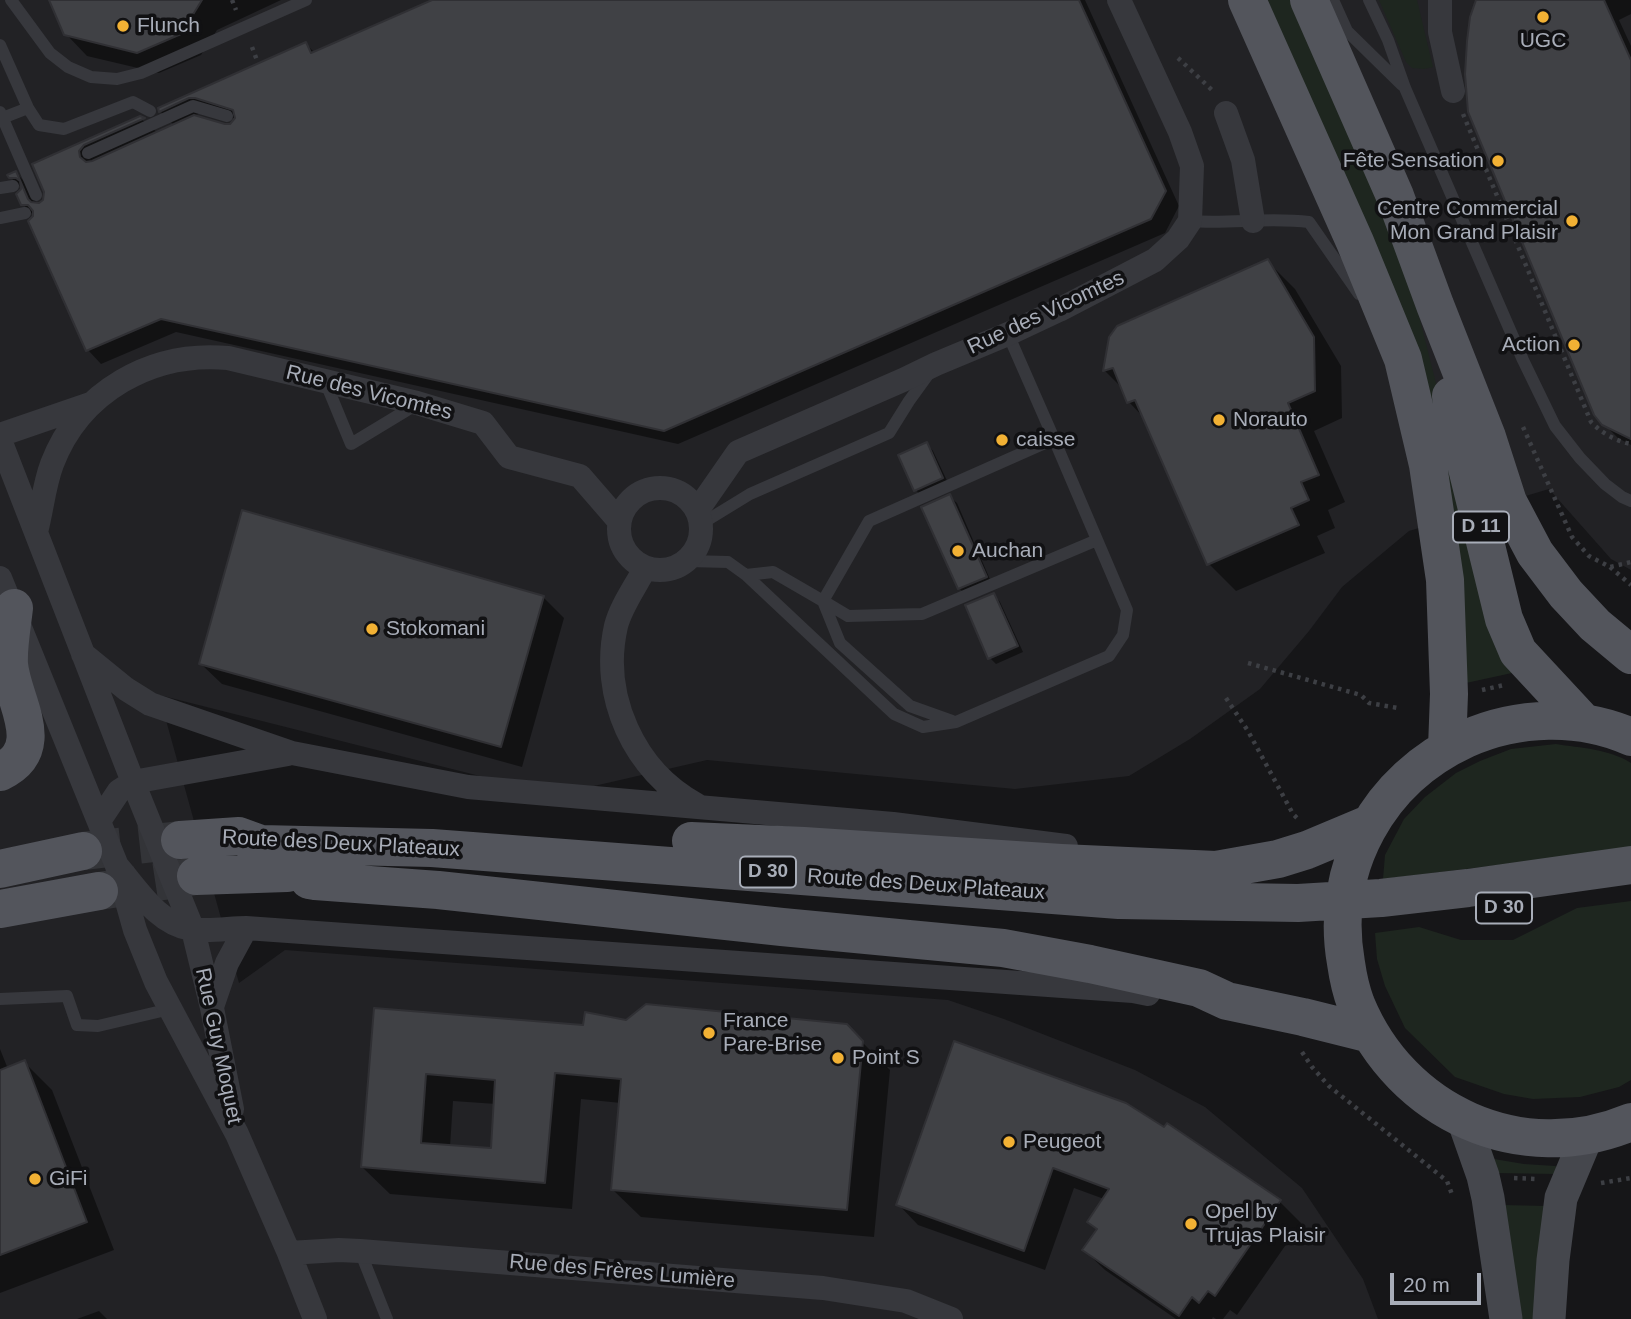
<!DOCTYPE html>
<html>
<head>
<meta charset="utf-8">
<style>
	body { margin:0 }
	#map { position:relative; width:1631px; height:1319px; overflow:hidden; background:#161618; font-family:Arial,sans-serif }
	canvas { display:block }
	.scale { position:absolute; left:1390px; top:1273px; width:91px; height:32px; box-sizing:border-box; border:4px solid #a8adb8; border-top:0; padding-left:9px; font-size:21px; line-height:24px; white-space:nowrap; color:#a8adb8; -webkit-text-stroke:5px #111113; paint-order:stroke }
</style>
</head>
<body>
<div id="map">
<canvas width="1631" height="1319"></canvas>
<div class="scale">20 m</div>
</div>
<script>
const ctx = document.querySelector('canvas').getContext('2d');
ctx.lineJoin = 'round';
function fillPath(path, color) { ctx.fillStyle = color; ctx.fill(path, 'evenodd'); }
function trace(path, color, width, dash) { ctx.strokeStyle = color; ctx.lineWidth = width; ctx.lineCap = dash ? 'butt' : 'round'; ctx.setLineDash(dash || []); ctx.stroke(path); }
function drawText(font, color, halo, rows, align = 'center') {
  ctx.font = font + ' Arial,sans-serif'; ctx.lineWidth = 7; ctx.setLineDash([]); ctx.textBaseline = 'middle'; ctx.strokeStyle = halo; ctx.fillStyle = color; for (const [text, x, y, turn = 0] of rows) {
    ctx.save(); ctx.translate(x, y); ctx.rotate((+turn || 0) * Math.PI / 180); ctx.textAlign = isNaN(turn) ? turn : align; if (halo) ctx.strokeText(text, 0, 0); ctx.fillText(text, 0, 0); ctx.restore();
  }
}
fillPath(new Path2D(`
	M0 0H1631V570L1611 559 1549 489 1409 531 1342 587 1309 631 1260 689 1190 739 1129 776 1015 789 707 760 555 795 159 695 239 983 285 950 948 1000 1004 1019 1135 1070 1205 1107 1302 1188 1363 1279 1378 1319H0Z`), '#222225');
fillPath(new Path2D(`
	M1268 0H1292L1367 172 1416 304 1452 447 1512 673 1466 683 1453 530Z
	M1379 0H1417L1433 67 1424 69 1412 68 1406 62Z
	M1556 744C1580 748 1610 749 1631 763V849L1383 879 1385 855 1404 819 1425 797 1456 773 1480 761 1511 749Z
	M1631 901V1080L1619 1087 1580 1097 1533 1099 1504 1094 1455 1077 1405 1028 1385 986 1377 959 1375 933 1419 927 1461 940H1513L1577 908Z
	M1494 1159 1524 1164 1555 1166 1557 1167 1555 1174 1494 1173Z
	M1503 1205 1546 1206 1538 1319H1517Z`), '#1e261f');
fillPath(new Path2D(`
	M51 0H281L217 30 201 55 159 73 87 56 66 34Z
	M437 0H1085L1179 206 1165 233 678 444 176 332 101 364 88 350 35 217 23 204V189L10 177 16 173 30 187 37 205 45 201 46 192 34 165 140 118 158 133 175 126 160 111 306 44 315 53ZM204 111H211L237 119 231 126 192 117Z
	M1478 0H1631V14L1619 20 1631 46V445L1618 438 1603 423Z
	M1267 261 1295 289 1341 366 1342 418 1314 431 1345 502 1328 510 1335 528 1317 536 1325 553 1236 591 1209 564 1145 419 1129 402 1123 389 1105 371 1111 338Z
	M927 444 933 451 949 485 922 497 916 490 901 456Z
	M950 497 957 503 992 584 966 595 959 588Z
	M994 595 1000 602 1023 652 996 664 990 658Z
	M543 597 564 618 522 767 222 684 201 664Z
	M375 1010 585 1027 846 1026 890 1070 874 1237 641 1217 613 1190 621 1103 581 1099 572 1209 390 1194 362 1167ZM453 1101 496 1104 492 1150 450 1147Z
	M0 1049 8 1069 24 1062 52 1090 114 1250 0 1293Z
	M1168 1125 1280 1202 1301 1223 1237 1315 1230 1310 1223 1319H1216L1213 1317 1212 1319H1176L1105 1270 1084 1250 1098 1230 1089 1222 1104 1199 1074 1188 1045 1270 918 1225 898 1204 1164 1130Z
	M99 1311 107 1319H77Z`), '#0007');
const building = new Path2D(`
	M49 0H202L181 34 137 53 64 35Z
	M432 0H1079L1166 191 1151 219 664 431 161 319 86 351 28 221 33 216V211L28 205H21L16 194 21 189 20 181 16 178H9L7 175 16 171 28 199 31 202 39 203 43 200 44 192 32 164 140 116 145 118 84 145 79 151 80 157 86 162 92 161 194 115 225 124H230L235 118 233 110 195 98H189L159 112 158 108 306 42 311 53Z
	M1476 0H1604L1631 60V439L1602 425 1594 415 1468 112 1465 74 1467 41 1470 17Z
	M1268 259 1314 337 1315 391 1288 403 1319 475 1301 482 1309 500 1291 508 1299 525 1207 565 1135 400 1127 403 1113 368 1103 371 1109 337 1117 326Z
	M927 442 943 478 914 491 898 455Z
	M950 494 987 577 958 589 921 507Z
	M242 510 544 596 501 747 199 664Z
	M994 593 1018 646 988 659 965 605Z
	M646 1004 847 1024 863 1041 847 1210 611 1190 621 1079 555 1073 545 1183 361 1167 374 1008 583 1025 585 1012 626 1020ZM426 1074 495 1080 491 1148 421 1143Z
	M954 1041 1126 1103 1164 1127 1167 1123 1281 1200 1215 1296 1208 1291 1199 1303 1192 1297 1179 1316 1082 1250 1097 1229 1087 1222 1109 1189 1053 1168 1024 1251 896 1205Z
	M25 1060 87 1222 0 1255V1070Z`);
fillPath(building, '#404145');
trace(building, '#303034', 2);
trace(new Path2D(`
	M83 851 180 840
	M99 891 196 876`), '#333438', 38, [38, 19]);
trace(new Path2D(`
	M232 0 236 10
	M252 47 258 63
	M1178 58 1212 90
	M1463 114 1591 422C1602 433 1615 441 1631 444
	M1523 427 1572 537 1589 556 1610 567 1631 562
	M1610 567 1631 585
	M1248 663 1361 695 1369 703 1398 708
	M1482 690 1504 685
	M1226 698 1248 731 1293 814 1297 818
	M1302 1052 1312 1067 1329 1086 1447 1181 1453 1197
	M1514 1178 1537 1179
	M1601 1183 1631 1178`), '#3d3f44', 4.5, [3.5, 5]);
trace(new Path2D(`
	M11 0 50 53 68 67 91 77 117 79 141 73 306 0
	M1333 0 1347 31 1402 85
	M1369 0 1388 40 1405 88 1523 360 1555 426 1580 458 1605 484 1622 497 1631 501
	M0 45 28 108 39 125 64 129 133 102 150 111
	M0 112 36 195
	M0 119 28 108
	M88 153 193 106 227 116
	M0 188 13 186
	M0 218 25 213
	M1190 221C1230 224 1269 217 1309 222L1359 294
	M325 381 351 444 417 404
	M701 524 750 494 889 433 909 401 930 372
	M688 561 728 562 746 575 773 572 823 601 869 521 1054 439 1008 334
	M746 575 894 714 923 727 956 722 1109 656 1123 635 1127 610 1054 439
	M823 601 848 616 922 614 1097 540
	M823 601 840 643 910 706 952 721
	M0 999 67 996 77 1025 98 1026 170 1009
	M360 1251 387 1319`), '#37383d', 12);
trace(new Path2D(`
	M1440 0V32L1453 91
	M1226 113 1243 160 1253 221
	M0 435 90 404
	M0 440 133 782 193 930 212 1008 232 1109
	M619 529a41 41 0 1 1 82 0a41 41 0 1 1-82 0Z
	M697 511 738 452 903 380 936 364 1008 334 1059 310 1155 260 1178 239 1190 221 1192 166 1180 132 1119 0
	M36 532C42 509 44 485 52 464 80 391 152 351 228 358L417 403 483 423 509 457 580 476 619 521
	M645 568C636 586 621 606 616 626 600 696 634 771 697 805
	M0 578 117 866 135 930 156 982 237 1134 289 1253 315 1319
	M83 654 126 689 150 704 292 753 468 787 893 824 1066 846
	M99 821 119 791 133 782 288 754
	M117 866C138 890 157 923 191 929 207 932 230 928 246 928L1133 991 1148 994
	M212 1007 227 963 246 928
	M289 1253 339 1250 360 1251 823 1288 906 1301 951 1319`), '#37383d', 24);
trace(new Path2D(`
	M1463 1119 1483 1176 1488 1198 1506 1319
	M1549 1319 1553 1260 1561 1198 1587 1136`), '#45474d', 33);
trace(new Path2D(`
	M1247 0 1355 242 1403 359 1428 465 1445 580 1449 694 1447 748
	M1309 0 1395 196 1435 305 1487 437 1508 502 1535 553 1566 594 1595 625 1631 655
	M1451 396 1456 423 1504 619 1518 652 1584 723
	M1631 737C1580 714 1517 716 1466 739 1379 779 1329 867 1346 963 1348 977 1351 991 1356 1004 1401 1113 1521 1168 1631 1122
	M0 772C50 748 12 701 9 664 8 646 12 626 14 608
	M180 840 239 836 261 844 432 848 1119 900 1298 903 1381 898 1468 888 1631 865
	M691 841 804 846 1061 863 1216 870 1278 859 1307 850 1369 824
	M0 869 83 851
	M196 876 287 873 313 865 342 866
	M309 880 315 881 438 890 782 927 1003 948 1090 964 1199 988 1227 1001 1303 1017 1371 1034
	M0 909 99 891`), '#53555c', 38);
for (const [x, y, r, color] of [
	[1543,17,7,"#f2b134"],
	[123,26,7,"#f2b134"],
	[1498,161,7,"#f2b134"],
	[1572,221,7,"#f2b134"],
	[1574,345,7,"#f2b134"],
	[1219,420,7,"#f2b134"],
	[1002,440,7,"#f2b134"],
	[958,551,7,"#f2b134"],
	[372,629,7,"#f2b134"],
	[709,1033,7,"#f2b134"],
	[838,1058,7,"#f2b134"],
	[1009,1142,7,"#f2b134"],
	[35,1179,7,"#f2b134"],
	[1191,1224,7,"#f2b134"]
]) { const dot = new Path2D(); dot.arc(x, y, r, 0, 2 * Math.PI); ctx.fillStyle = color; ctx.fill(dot); trace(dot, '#111113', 2.5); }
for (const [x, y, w] of [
	[1481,527,56],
	[768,872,56],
	[1504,908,56]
]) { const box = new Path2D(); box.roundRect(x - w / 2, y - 15.5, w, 31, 5); ctx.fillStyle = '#111113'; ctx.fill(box); trace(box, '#a8adb8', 2); }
drawText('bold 19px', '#a8adb8', null, [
	["D 11",1481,527],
	["D 30",768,872],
	["D 30",1504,908]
]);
drawText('21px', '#a8adb8', '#111113', [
	["Flunch",137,26],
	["UGC",1543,41,"center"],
	["Fête Sensation",1484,161,"right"],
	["Centre Commercial",1558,209,"right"],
	["Mon Grand Plaisir",1558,233,"right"],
	["Action",1560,345,"right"],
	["Norauto",1233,420],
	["caisse",1016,440],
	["Auchan",972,551],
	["Stokomani",386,629],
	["France",723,1021],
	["Pare-Brise",723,1045],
	["Point S",852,1058],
	["Peugeot",1023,1142],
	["GiFi",49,1179],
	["Opel by",1205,1212],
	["Trujas Plaisir",1205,1236]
], 'left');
drawText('21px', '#a8adb8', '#111113', [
	["Rue des Vicomtes",1046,313,-25],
	["Rue des Vicomtes",369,393,14],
	["Route des Deux Plateaux",341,844,3],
	["Route des Deux Plateaux",926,885,4],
	["Rue Guy Moquet",218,1046,78],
	["Rue des Frères Lumière",622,1272,5]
]);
</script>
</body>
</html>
